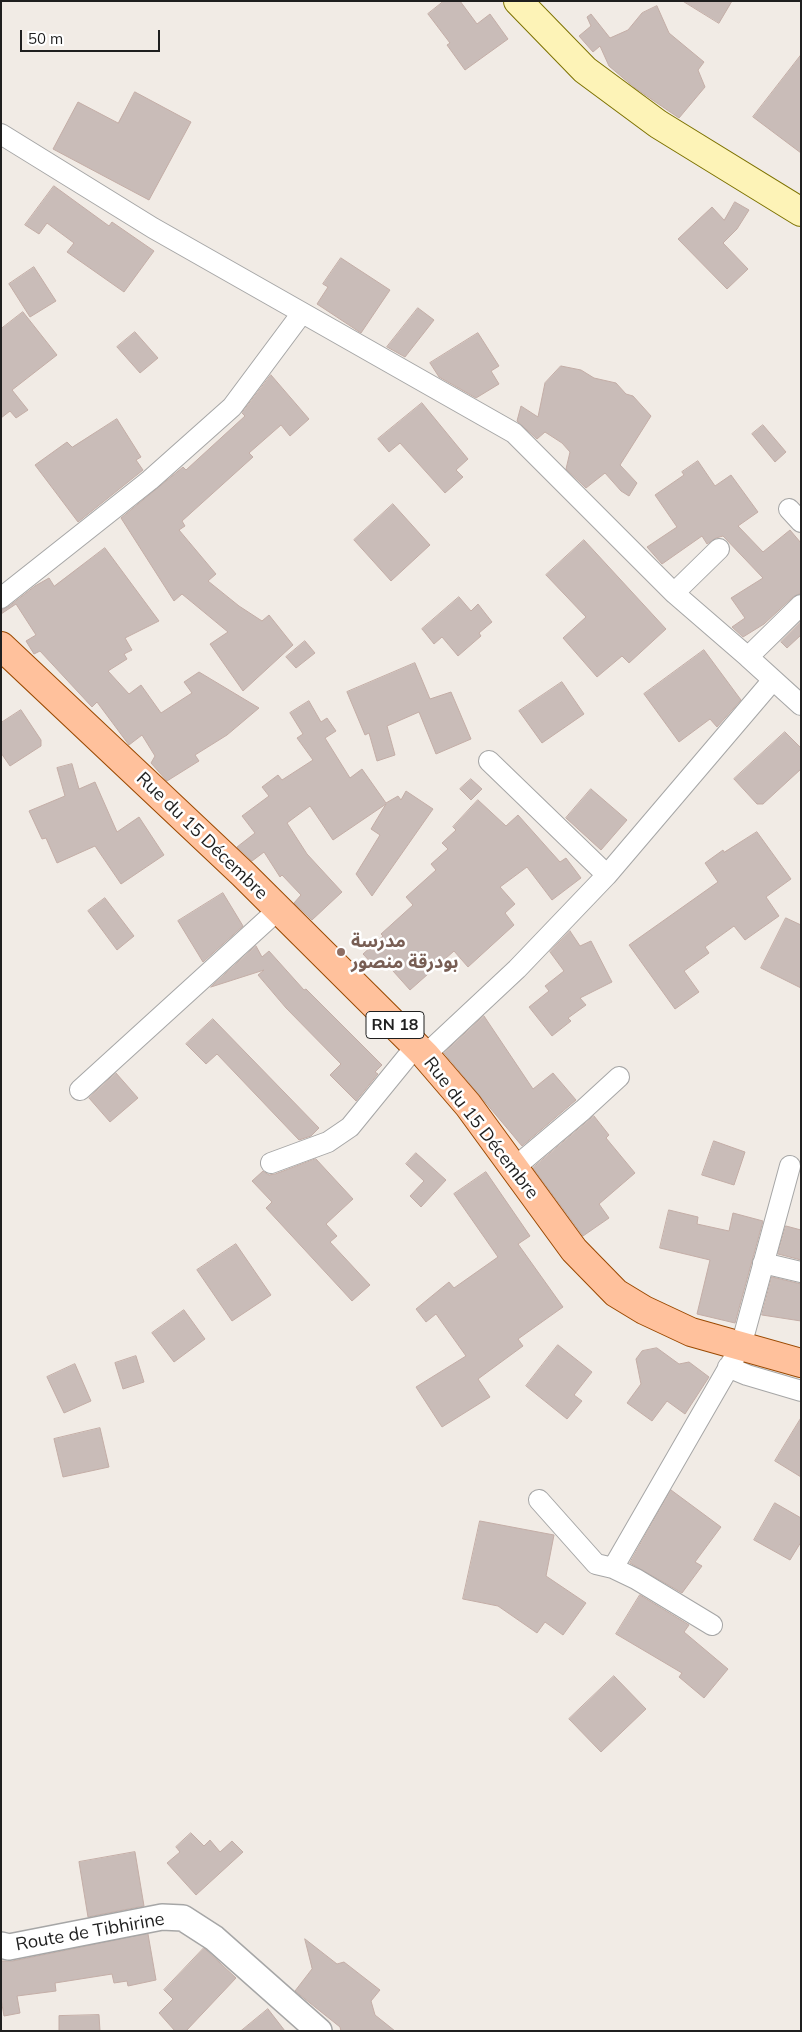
<!DOCTYPE html>
<html>
<head>
<meta charset="utf-8">
<style>
	body { margin:0 }
	#map { position:relative; width:802px; height:2032px; overflow:hidden; background:#f1ebe5; font-family:Mulish,sans-serif }
	canvas { display:block }
	.frame { position:absolute; inset:0; border:2px solid #1f1f1f; pointer-events:none }
	.scale { position:absolute; left:20px; top:30px; width:140px; height:22px; box-sizing:border-box; border:2px solid #1f1f1f; border-top:0; padding-left:6px; font-size:15px; line-height:18px; white-space:nowrap; color:#1f1f1f; -webkit-text-stroke:4px #fff; paint-order:stroke }
</style>
</head>
<body>
<div id="map">
<canvas width="802" height="2032"></canvas>
<div class="frame"></div>
<div class="scale">50 m</div>
</div>
<script>
const ctx = document.querySelector('canvas').getContext('2d');
ctx.lineJoin = 'round';
function fillPath(path, color) { ctx.fillStyle = color; ctx.fill(path, 'evenodd'); }
function trace(path, color, width, dash) { ctx.strokeStyle = color; ctx.lineWidth = width; ctx.lineCap = dash ? 'butt' : 'round'; ctx.setLineDash(dash || []); ctx.stroke(path); }
function drawText(font, color, halo, rows, align = 'center') {
  ctx.font = font + ' Mulish,"Noto Sans Arabic",sans-serif'; ctx.lineWidth = 5; ctx.setLineDash([]); ctx.textBaseline = 'middle'; ctx.strokeStyle = halo; ctx.fillStyle = color; for (const [text, x, y, turn = 0] of rows) {
    ctx.save(); ctx.translate(x, y); ctx.rotate((+turn || 0) * Math.PI / 180); ctx.textAlign = isNaN(turn) ? turn : align; if (halo) ctx.strokeText(text, 0, 0); ctx.fillText(text, 0, 0); ctx.restore();
  }
}
const building = new Path2D(`
	M444 1H460L477 24 490 14 508 39 465 70 447 45 450 43 428 14Z
	M683 1H732L719 23Z
	M657 6 669 33 704 62 698 70 705 87 679 118 635 88 609 66 600 46 593 52 579 36 591 26 587 17 591 14 610 38 628 30 642 13Z
	M801 55V153L753 117Z
	M135 92 191 122 149 200 53 149 78 102 118 123Z
	M54 186 109 226 112 222 154 251 124 292 67 252 74 243 47 223 39 234 25 225Z
	M735 202 749 210 737 229 723 243 748 269 727 289 678 239 712 207 724 220Z
	M341 258 390 290 361 333 317 304 328 287 323 284Z
	M34 267 56 301 30 317 9 284Z
	M418 308 434 320 405 357 387 347Z
	M23 312 57 355 12 390 28 410 16 418 10 411 1 418V329Z
	M135 332 158 358 140 373 117 347Z
	M478 333 499 366 491 371 499 384 476 398 439 377 430 363Z
	M561 366 581 370 594 378 616 383 626 394 633 396 651 416 620 465 637 483 629 496 621 491 605 473 586 488 566 469 570 452 562 443 545 432 537 439 517 421 521 406 538 417 545 383Z
	M271 375 309 419 290 436 281 425 249 453 253 457 182 521 185 526 179 530 216 574 208 581 239 606 262 621 269 615 293 645 243 691 210 644 228 632 182 594 174 601 121 518 183 467 186 470 245 416 242 413Z
	M422 403 468 459 456 470 463 477 445 493 400 443 389 452 378 439Z
	M117 419 141 457 136 460 143 470 78 522 35 465 67 442 72 447Z
	M763 425 786 452 775 462 752 434Z
	M698 461 715 486 731 475 758 512 738 526 763 552 790 530 801 543V593L793 597 764 624 743 637 732 627 745 618 731 598 763 578 723 536 716 538 707 544 702 536 662 564 647 547 677 527 655 495 684 475 682 472Z
	M393 504 430 545 391 581 354 540Z
	M584 540 666 629 629 663 622 656 597 677 563 638 586 617 546 575Z
	M105 548 159 621 125 638 132 650 124 654 127 659 108 671 129 694 141 685 161 713 192 693 184 682 199 672 259 708 227 735 195 755 199 761 167 781 151 763 155 756 142 735 129 745 97 702 92 707 40 651 34 654 26 641 36 635 16 604 1 614V610L8 607 35 586 49 578 54 586Z
	M459 597 471 611 478 604 492 622 479 633 481 636 458 656 442 637 434 644 422 629Z
	M801 622V635L787 648 781 642Z
	M305 641 315 653 296 668 286 657Z
	M704 650 741 700 717 727 710 719 679 742 644 694Z
	M415 663 430 699 451 692 471 739 436 754 419 712 387 726 395 755 377 761 369 733 365 735 347 692Z
	M562 682 584 714 542 743 519 711Z
	M309 701 321 722 327 718 336 731 325 738 350 778 362 769 386 803 398 796 401 800 406 791 433 809 372 896 356 874 380 835 371 829 386 804 333 840 310 806 287 823 307 854 342 892 312 920 294 903 301 895 282 875 280 877 264 852 252 861 237 847 255 833 242 816 269 796 262 787 278 775 282 780 313 760 297 738 303 734 290 713Z
	M21 710 41 740V746L10 766 1 753V723Z
	M785 732 801 748V769L763 804H757L734 779Z
	M72 764 79 789 95 782 117 832 139 817 164 855 121 884 95 846 57 863 46 838 42 839 29 811 65 796 57 768Z
	M471 779 482 789 471 800 460 789Z
	M591 789 627 820 601 850 566 818Z
	M478 800 506 826 518 815 560 862 566 858 581 878 552 900 527 867 500 887 515 904 505 913 514 925 468 967 454 951 410 990 385 962 377 969 363 954 383 936 381 934 413 905 406 897 436 870 431 864 448 849 442 843 456 830 453 827Z
	M757 832 791 879 766 897 779 916 745 940 734 926 705 947 709 953 684 971 699 992 675 1009 629 945 718 882 705 863 723 850 724 852Z
	M223 893 243 926 203 962 178 921Z
	M105 898 134 936 117 950 88 911Z
	M786 918 801 925V988L761 968Z
	M570 931 580 946 591 941 612 982 580 998 586 1005 568 1018 571 1021 552 1036 529 1007 549 991 545 986 564 971 550 952Z
	M256 946 262 957 269 951 304 990 306 989 382 1065 375 1072 378 1074 356 1101 330 1075 341 1064 286 1008 258 975 264 970 211 987Z
	M484 1016 533 1089 553 1073 576 1100 522 1146 444 1053Z
	M213 1019 319 1128 311 1136 299 1140 217 1054 206 1064 186 1044Z
	M116 1073 138 1098 110 1122 89 1098Z
	M594 1116 609 1135 606 1138 635 1173 599 1204 609 1218 583 1236 533 1168Z
	M714 1141 745 1152 734 1185 702 1175Z
	M416 1153 446 1180 421 1207 410 1196 424 1181 406 1164Z
	M316 1159 353 1199 326 1224 337 1236 330 1242 370 1285 352 1301 266 1208 272 1202 252 1181 263 1171 269 1175 275 1174Z
	M486 1172 530 1236 518 1244 563 1307 518 1339 523 1346 478 1379 490 1397 442 1427 416 1387 466 1356 436 1314 426 1322 416 1309 449 1282 454 1288 498 1257 454 1194Z
	M669 1210 698 1217 697 1224 729 1231 733 1213 763 1221 735 1323 697 1314 710 1260 660 1248Z
	M786 1226 801 1230V1260L778 1254Z
	M236 1244 271 1295 232 1321 197 1270Z
	M772 1277 801 1284V1321L762 1315Z
	M184 1310 205 1339 174 1362 152 1333Z
	M558 1345 592 1372 574 1395 582 1401 567 1419 526 1386Z
	M657 1348 679 1364 689 1362 709 1377 685 1414 667 1401 652 1421 627 1403 641 1384 636 1359 642 1351Z
	M136 1356 144 1382 123 1389 115 1363Z
	M75 1364 91 1401 64 1413 47 1377Z
	M801 1418V1477L775 1461Z
	M100 1428 109 1467 63 1477 54 1439Z
	M671 1490 721 1527 695 1562 702 1566 682 1593 630 1563Z
	M775 1503 801 1518V1542L790 1560 754 1540Z
	M480 1521 554 1535 546 1576 586 1603 563 1635 545 1622 537 1633 498 1606 463 1599Z
	M640 1595 689 1625 684 1632 728 1669 704 1698 679 1677 682 1673 616 1634Z
	M614 1676 646 1709 601 1752 569 1719Z
	M191 1833 204 1846 210 1840 220 1852 232 1841 243 1852 196 1895 167 1863 180 1852 176 1847Z
	M135 1852 144 1906 88 1917 79 1862Z
	M148 1934 156 1980 128 1986 127 1981 114 1983 112 1974 55 1983 56 1991 17 1996 20 2013 4 2016 1 1999V1961H12Z
	M305 1939 337 1964 344 1962 380 1990 371 2001 375 2015 395 2031H341L340 2027 295 1991 312 1969Z
	M204 1948 236 1978 186 2031H175L159 2013 173 1999 164 1990Z
	M268 2009 285 2031H241Z
	M99 2015 100 2031H59V2016Z`);
fillPath(building, '#c9bcb8');
trace(building, '#c3ada6', 1);
const minor = new Path2D(`
	M1 134 153 228 514 433 674 593 748 657 801 705
	M789 509 801 522
	M674 593 719 549
	M1 598 150 480 232 407 302 313
	M748 657 801 605
	M489 761 607 875
	M425 1055 517 969 607 875 773 680
	M80 1090 279 909
	M271 1163 328 1142 350 1127 416 1046
	M514 1168 583 1110 619 1077
	M763 1263 801 1272
	M728 1367 747 1375 801 1391
	M539 1500 596 1564 613 1568 636 1579 712 1625
	M613 1568 741 1346 790 1166`);
const tertiary = new Path2D(`
	M1 1945 9 1947 162 1917 183 1918 214 1938 319 2031`);
const secondary = new Path2D(`
	M518 1 585 70 658 124 801 212`);
const primary = new Path2D(`
	M1 646 243 874 425 1055 468 1105 574 1250 616 1293 644 1310 691 1332 801 1363`);
trace(minor, '#a6a6a6', 22);
trace(tertiary, '#a6a6a6', 28);
trace(secondary, '#7d7200', 30);
trace(primary, '#9b4900', 30);
trace(minor, '#fff', 20);
trace(tertiary, '#fff', 25);
trace(secondary, '#fdf3b7', 28);
trace(primary, '#ffc19c', 28);
for (const [x, y, r, color] of [
	[341,952,5,"#8d6e63"]
]) { const dot = new Path2D(); dot.arc(x, y, r, 0, 2 * Math.PI); ctx.fillStyle = color; ctx.fill(dot); trace(dot, '#fff', 2); }
for (const [x, y, w] of [
	[395,1025,58]
]) { const box = new Path2D(); box.roundRect(x - w / 2, y - 13.5, w, 27, 4); ctx.fillStyle = '#fff'; ctx.fill(box); trace(box, '#1f1f1f', 1); }
drawText('bold 16px', '#1f1f1f', null, [
	["RN 18",395,1025]
]);
drawText('18px', '#1f1f1f', '#fff', [
	["Rue du 15 Décembre",202,836,44],
	["Rue du 15 Décembre",481,1128,52],
	["Route de Tibhirine",90,1932,-10]
]);
drawText('bold 18px', '#785e54', '#fff', [
	["مدرسة",351,942],
	["بودرقة منصور",351,963]
], 'left');
</script>
</body>
</html>
